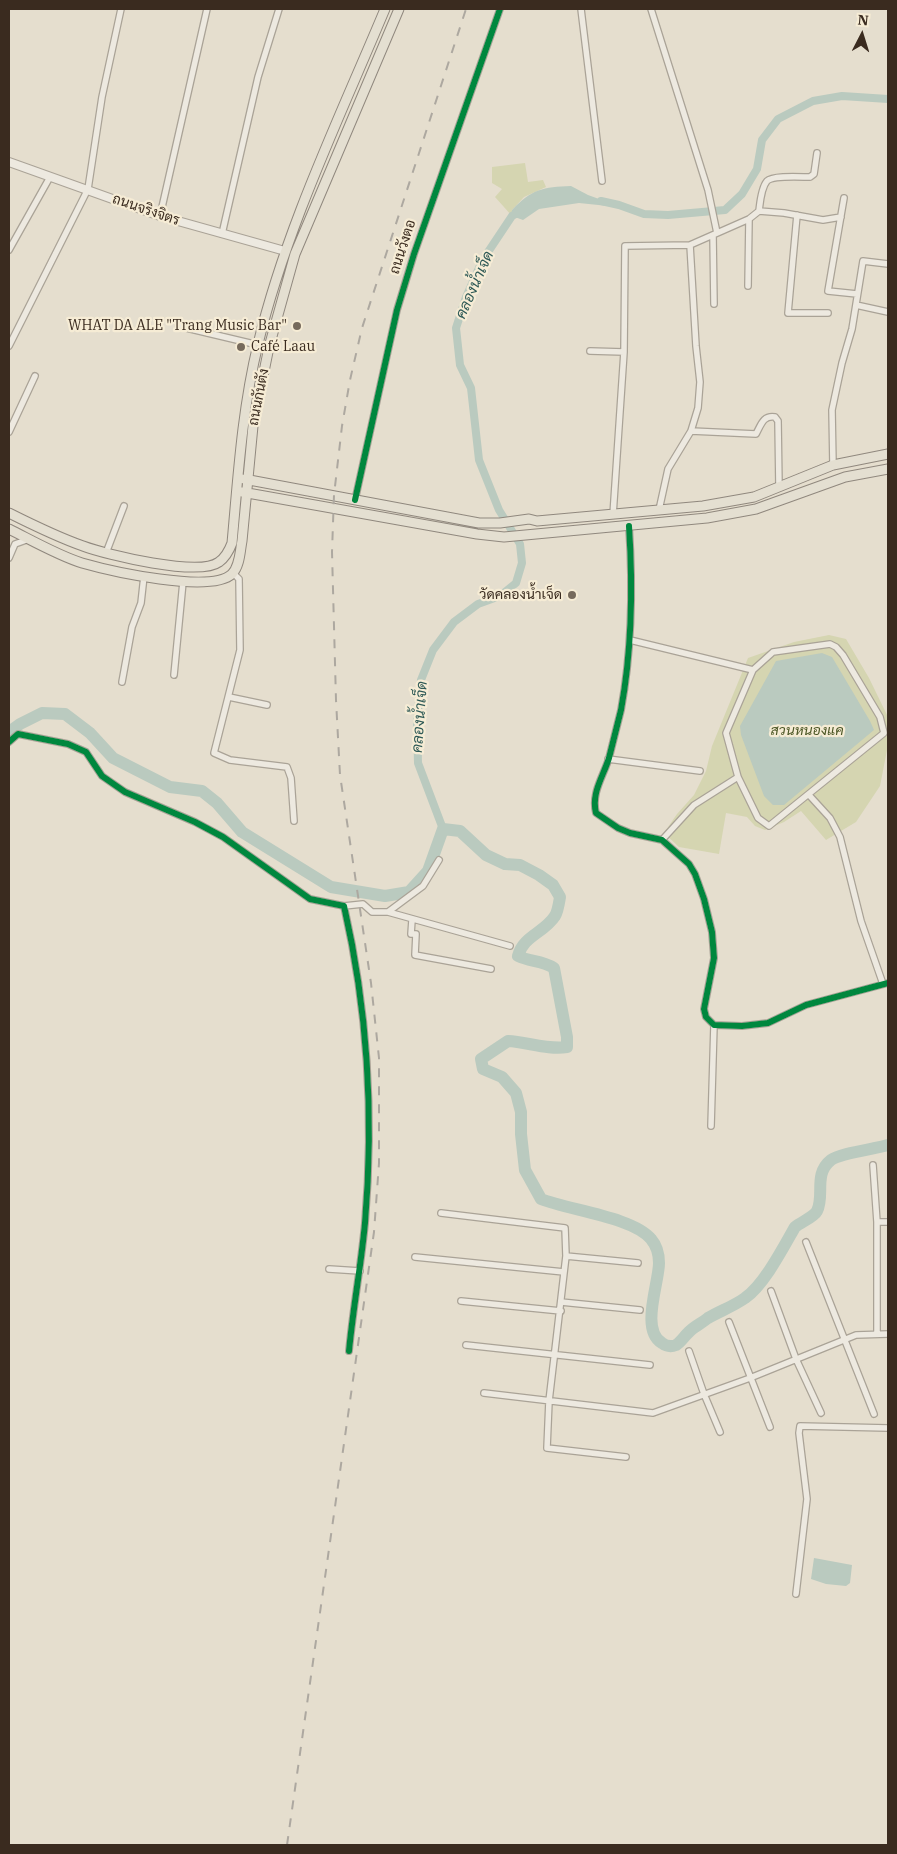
<!DOCTYPE html>
<html>
<head>
<meta charset="utf-8">
<style>
	body { margin:0 }
	#map { position:relative; width:897px; height:1854px; overflow:hidden; background:#e5dece; font-family:"IBM Plex Serif",serif }
	canvas { display:block }
	.frame { position:absolute; inset:0; border:10px solid #3a2b1f; pointer-events:none }
	.north { position:absolute; left:837px; top:10px; width:50px; height:50px; -webkit-text-stroke:4px #f6ecd5; paint-order:stroke; rotate:5deg; font-size:14px; font-weight:700; line-height:20px; text-align:center; color:#3a2b1f }
	.north::after { content:''; display:block; margin:auto; width:18px; height:22px; background:#3a2b1f; clip-path:polygon(50% 0,100% 100%,50% 72%,0 100%) }
</style>
</head>
<body>
<div id="map">
<canvas width="897" height="1854"></canvas>
<div class="frame"></div>
<div class="north">N</div>
</div>
<script>
const ctx = document.querySelector('canvas').getContext('2d');
ctx.lineJoin = 'round';
function fillPath(path, color) { ctx.fillStyle = color; ctx.fill(path, 'evenodd'); }
function trace(path, color, width, dash) { ctx.strokeStyle = color; ctx.lineWidth = width; ctx.lineCap = dash ? 'butt' : 'round'; ctx.setLineDash(dash || []); ctx.stroke(path); }
function drawText(font, color, halo, rows, align = 'center') {
  ctx.font = font + ' "IBM Plex Serif",Sarabun,serif'; ctx.lineWidth = 4.5; ctx.setLineDash([]); ctx.textBaseline = 'middle'; ctx.strokeStyle = halo; ctx.fillStyle = color; for (const [text, x, y, turn = 0] of rows) {
    ctx.save(); ctx.translate(x, y); ctx.rotate((+turn || 0) * Math.PI / 180); ctx.textAlign = isNaN(turn) ? turn : align; if (halo) ctx.strokeText(text, 0, 0); ctx.fillText(text, 0, 0); ctx.restore();
  }
}
fillPath(new Path2D(`
	M525 163 528 182 543 180 546 187 524 197 512 210V216L495 197 502 189 492 183V167Z
	M829 635 846 639 869 678 888 717V745L880 786 856 822 826 840 801 811 784 822 765 830 755 826 747 817 726 813 719 854 679 847 664 833 677 814 694 795 706 771 712 746 748 658 794 642Z`), '#d5d5b1');
fillPath(new Path2D(`
	M571 186 588 195 610 203 608 206 579 203 539 209 523 220 512 216V210C532 189 543 187 571 186Z
	M822 653 832 657 870 721 874 730 784 805H773L764 796 741 735 740 726 776 661Z
	M814 1558 852 1565 850 1583 846 1586 826 1584 811 1579Z`), '#bacabf');
trace(new Path2D(`
	M601 201 619 205 644 214 668 215 725 210 742 194 757 169 762 140 778 119 813 101 842 96 888 99
	M443 829 418 763 417 722 421 680 433 650 454 622 478 604 500 596 516 583 522 563 520 544 499 510 479 460 471 388 460 365 456 328 466 297 482 261 512 216 520 211`), '#bacabf', 8);
trace(new Path2D(`
	M9 732 20 724 42 713 65 714 90 733 113 758 170 787 202 791 217 803 242 832 331 887 385 896 409 892 428 871 443 829 460 831 486 855 505 864 520 865 539 875 553 885 560 897C559 903 558 911 555 916 544 933 523 936 518 956 530 962 541 960 554 968L567 1037V1047C548 1050 527 1042 508 1041L481 1059 483 1069 502 1077 516 1093 521 1112V1134L525 1170 541 1199C568 1210 633 1217 651 1239 657 1246 659 1254 659 1263 659 1283 640 1330 662 1343 666 1346 671 1347 676 1345 681 1342 685 1335 690 1331 695 1326 702 1323 708 1318 720 1311 734 1306 745 1298 764 1285 783 1248 795 1227 801 1222 814 1217 817 1211 825 1196 813 1174 831 1160 840 1153 875 1149 888 1145`), '#bacabf', 12);
const minor = new Path2D(`
	M581 9 602 181
	M651 9 708 190 717 233
	M844 198 828 291 857 294
	M759 211C760 203 761 188 767 181 773 175 801 177 810 177L814 174 817 153
	M797 215 788 313H828
	M160 216 207 9
	M222 234 258 77 279 9
	M713 235 714 304
	M9 250 50 177
	M748 286 749 219
	M856 305 888 312
	M178 326 258 345
	M9 346 88 189 102 97 121 9
	M590 351 624 352
	M691 431 756 434C761 425 763 415 775 417L778 421 779 487
	M9 432 35 376
	M833 465 832 410 842 363 852 329 863 261 888 264
	M355 500 397 310 414 254 500 9
	M659 510 668 469 691 431 698 408 700 382 696 346 690 245
	M613 515 624 352 625 246 690 245 749 219 759 211 784 213 823 220 841 217
	M629 526C633 587 632 650 621 710 617 726 613 742 609 758 603 777 591 793 596 813L618 828 630 833 662 840 689 864 695 874 704 899 712 932 714 958 704 1009 706 1017 714 1025 742 1026 768 1023 806 1005 888 983
	M106 553 124 506
	M9 558 15 544 29 539
	M233 573 239 579 240 650 214 753 230 760 287 767 291 778 294 821
	M630 640 753 670
	M830 644 836 647 843 655 880 717 884 733 769 826 758 818 738 777 726 733 753 670 773 652Z
	M174 675 183 582
	M122 682 132 627 141 603 144 576
	M229 697 267 705
	M9 742 18 734 68 744 86 752 102 776 125 792 195 822 223 837 310 899 344 906C368 1011 374 1116 365 1223 361 1266 353 1308 349 1351
	M608 759 700 771
	M809 795 830 818 840 837 861 921 883 984
	M662 840 694 805 738 777
	M344 906 363 904 372 912H388L423 886 439 860
	M388 912 510 946
	M412 920 411 934H416L415 955 491 969
	M711 1126 714 1025
	M873 1165 877 1222V1333
	M441 1213 565 1228 566 1256 549 1401 547 1448 626 1457
	M877 1222H888
	M806 1242 874 1414
	M566 1256 638 1263
	M415 1257 564 1272
	M329 1269 360 1271
	M771 1291 796 1359 821 1413
	M461 1301 561 1311
	M561 1302 640 1310
	M729 1322 770 1427
	M466 1345 650 1365
	M689 1351 704 1394 720 1432
	M484 1393 653 1413 750 1378 856 1335 888 1334
	M796 1594 807 1499 799 1433 800 1426 888 1428`);
const tertiary = new Path2D(`
	M9 162 160 216 285 251`);
const primary = new Path2D(`
	M244 479 479 523H500L529 519 537 521 703 506 754 497 833 465 888 454
	M242 492 477 534 504 537 707 518 756 509 845 477 888 469
	M9 513C33 525 57 537 83 546 107 555 199 577 219 562 226 557 229 551 232 543 238 477 242 410 258 344 286 228 339 119 385 9
	M9 529C31 540 59 556 82 563 110 571 211 594 232 574 240 566 240 551 242 541L253 426 269 347 295 254 399 9`);
trace(minor, '#aaa397', 8);
trace(tertiary, '#aaa397', 10);
trace(primary, '#90887e', 11);
trace(minor, '#ede9e0', 5.5);
trace(tertiary, '#ede9e0', 8);
trace(primary, '#e4dfd1', 9);
trace(new Path2D(`
	M287 1845 374 1232 379 1163V1058L371 983 340 775 336 700 332 552 334 495 342 426 350 380 362 328 466 9`), '#ada8a0', 2, [9, 9]);
trace(new Path2D(`
	M355 500 397 310 414 254 500 9
	M629 526C633 587 632 650 621 710 617 726 613 742 609 758 603 777 591 793 596 813L618 828 630 833 662 840 689 864 695 874 704 899 712 932 714 958 704 1009 706 1017 714 1025 742 1026 768 1023 806 1005 888 983
	M9 742 18 734 68 744 86 752 102 776 125 792 195 822 223 837 310 899 344 906C368 1011 374 1116 365 1223 361 1266 353 1308 349 1351`), '#00873e', 6);
for (const [x, y, r, color] of [
	[297,326,5,"#766a5c"],
	[241,347,5,"#766a5c"],
	[572,595,5,"#766a5c"]
]) { const dot = new Path2D(); dot.arc(x, y, r, 0, 2 * Math.PI); ctx.fillStyle = color; ctx.fill(dot); trace(dot, '#f6ecd5', 2); }
drawText('14px', '#3a2b1f', '#f6ecd5', [
	["ถนนจริงจิตร",146,210,19],
	["ถนนวังตอ",403,247,-72],
	["ถนนกันตัง",259,397,-79]
]);
drawText('14px', '#3a2b1f', '#f6ecd5', [
	["WHAT DA ALE \"Trang Music Bar\"",287,326],
	["Café Laau",251,347,"left"],
	["วัดคลองน้ำเจ็ด",562,595]
], 'right');
drawText('italic 14px', '#4b5625', '#f6ecd5', [
	["สวนหนองแค",807,731]
]);
drawText('italic 15px', '#2e5956', '#f6ecd5', [
	["คลองน้ำเจ็ด",475,285,-66],
	["คลองน้ำเจ็ด",420,717,-86]
]);
</script>
</body>
</html>
